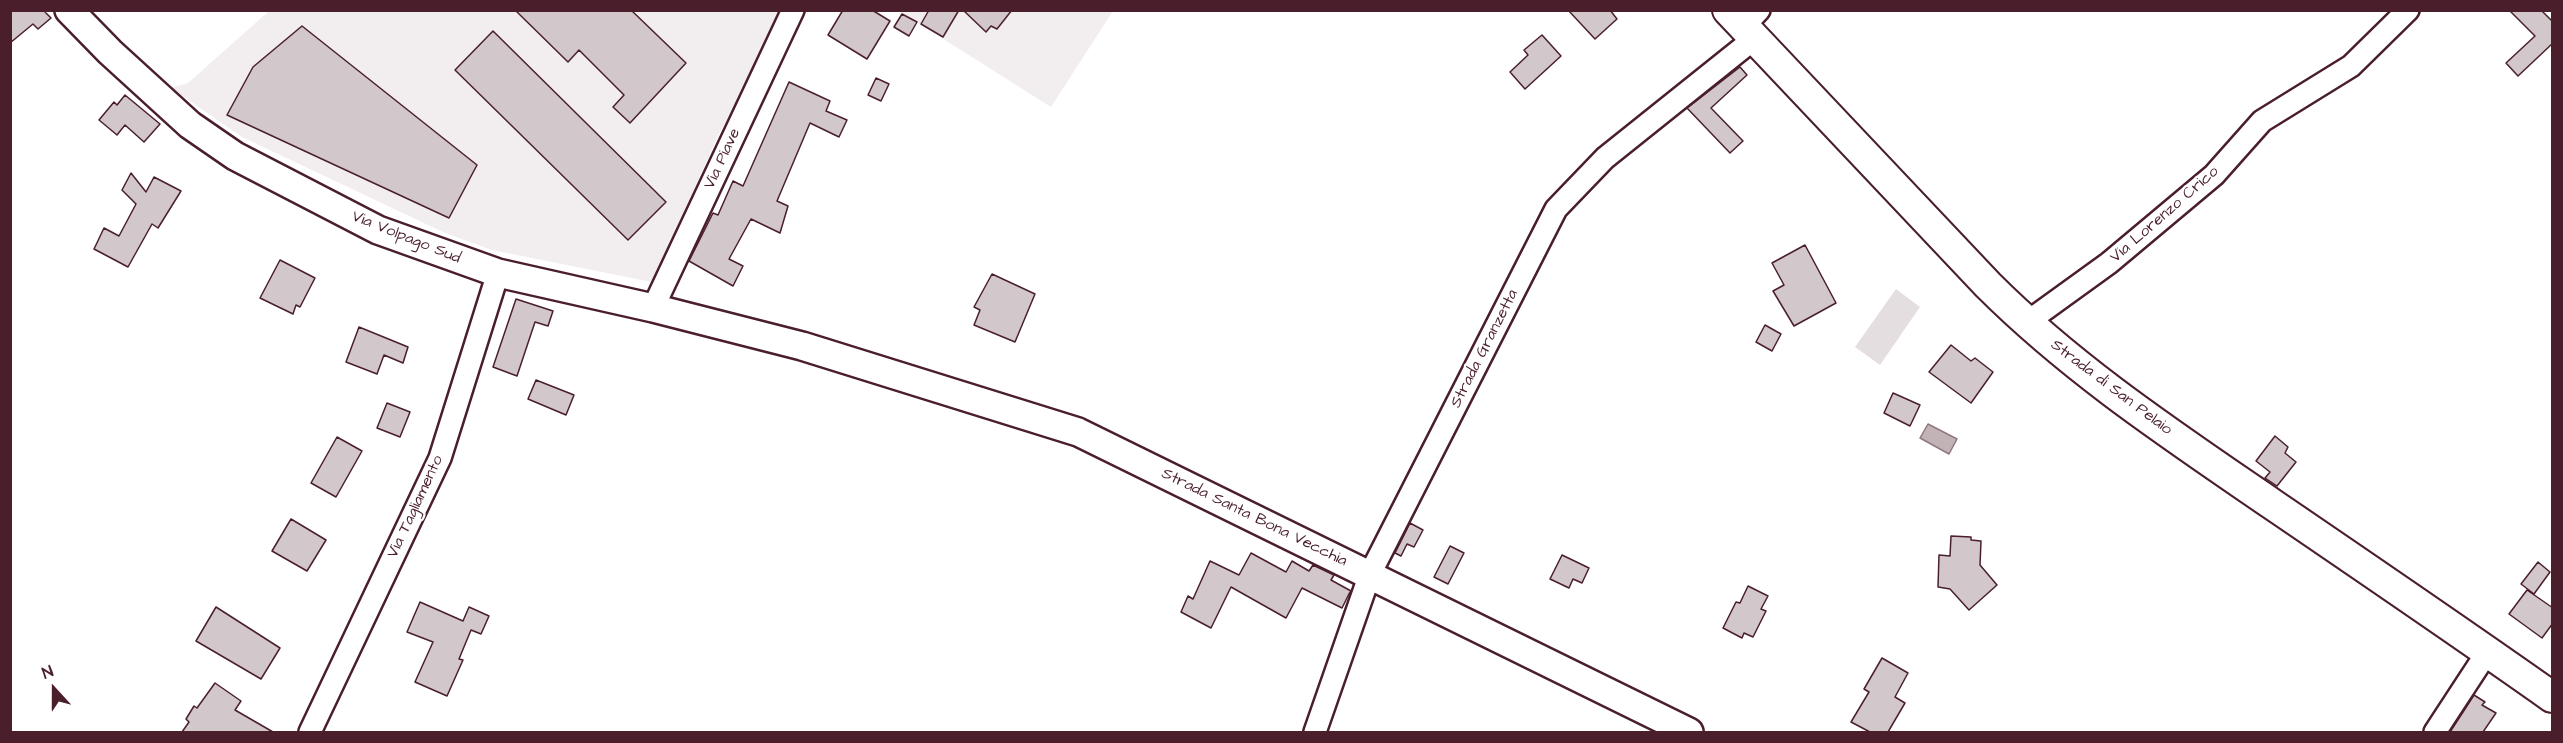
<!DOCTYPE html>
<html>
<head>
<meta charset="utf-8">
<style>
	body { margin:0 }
	#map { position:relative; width:2563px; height:743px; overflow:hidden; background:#fff; font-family:"Architects Daughter",sans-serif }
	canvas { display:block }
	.frame { position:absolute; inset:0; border:12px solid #4a1f2b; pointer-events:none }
	.north { position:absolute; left:24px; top:659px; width:60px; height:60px; -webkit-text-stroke:4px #fff; paint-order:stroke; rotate:339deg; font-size:16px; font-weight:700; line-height:24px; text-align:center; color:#4a1f2b }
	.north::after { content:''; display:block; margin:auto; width:21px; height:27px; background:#4a1f2b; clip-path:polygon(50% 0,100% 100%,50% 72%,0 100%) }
</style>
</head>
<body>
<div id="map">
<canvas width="2563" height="743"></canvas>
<div class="frame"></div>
<div class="north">N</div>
</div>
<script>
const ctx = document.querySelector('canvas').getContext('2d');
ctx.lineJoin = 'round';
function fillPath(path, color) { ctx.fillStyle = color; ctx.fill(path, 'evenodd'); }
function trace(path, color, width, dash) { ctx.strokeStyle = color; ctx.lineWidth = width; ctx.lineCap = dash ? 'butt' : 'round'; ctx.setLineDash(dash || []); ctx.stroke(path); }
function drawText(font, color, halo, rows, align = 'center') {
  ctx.font = font + ' "Architects Daughter",sans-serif'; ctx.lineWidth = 4.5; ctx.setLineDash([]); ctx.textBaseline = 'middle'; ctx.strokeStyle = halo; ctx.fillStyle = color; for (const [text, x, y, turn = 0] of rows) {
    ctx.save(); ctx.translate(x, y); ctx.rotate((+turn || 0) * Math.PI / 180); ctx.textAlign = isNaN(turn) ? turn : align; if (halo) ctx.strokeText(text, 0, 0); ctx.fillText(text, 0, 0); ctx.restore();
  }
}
fillPath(new Path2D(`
	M269 11H785L756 76 743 89 719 134 652 282 492 250 445 233 242 137 171 88 188 83Z
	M899 11H1113L1051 107Z`), '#f2eeef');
fillPath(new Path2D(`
	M1896 289 1920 307 1880 365 1855 347Z`), '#e5dee0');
const water = new Path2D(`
	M1928 424 1957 439 1949 454 1920 438Z`);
fillPath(water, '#c1b3b6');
trace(water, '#91787e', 1.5);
const building = new Path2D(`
	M10 10H47L45 12 51 18 38 29 33 24 10 43Z
	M515 10H631L686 63 630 123 613 107 624 95 579 50 568 62Z
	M843 10H872L890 21 867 59 828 35Z
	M929 10H959L943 37 921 24Z
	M963 10H1012L997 29 991 26 986 32Z
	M1568 10H1610L1617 19 1595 39Z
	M2509 10H2541L2553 22V43L2518 76 2506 63 2535 36Z
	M902 14 917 22 909 36 894 27Z
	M302 26 477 165 449 218 227 115 253 67Z
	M493 31 666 202 628 240 455 70Z
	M1542 35 1561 56 1525 89 1510 72 1528 55 1524 50Z
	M1740 67 1747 75 1711 108 1743 141 1730 153 1687 108Z
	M876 78 889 84 881 101 868 95Z
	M789 82 830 101 826 111 847 120 839 137 810 123 777 201 788 206 780 233 751 219 729 259 743 266 733 286 689 261 713 213 718 215 733 181 743 186Z
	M125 95 160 124 144 142 125 125 117 135 99 120 114 102 117 105Z
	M131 173 146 192 154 177 181 191 158 228 152 224 128 267 94 249 104 228 119 236 136 204 122 190Z
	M1805 245 1836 303 1794 326 1773 291 1784 285 1772 263Z
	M280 260 315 278 300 307 296 305 293 314 260 298Z
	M992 274 1035 294 1015 342 974 325 980 310 974 307Z
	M516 299 553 311 548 326 535 322 517 376 493 367Z
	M1765 325 1781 334 1772 351 1756 342Z
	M359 327 408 347 403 363 384 355 377 374 346 362Z
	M1951 345 1971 361 1975 358 1993 372 1971 403 1929 372Z
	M536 380 574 395 566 415 528 399Z
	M1893 393 1920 405 1910 426 1884 413Z
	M387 403 410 412 400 437 377 428Z
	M2275 436 2288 447 2285 453 2296 462 2277 486 2265 478 2270 472 2256 461Z
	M337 437 362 451 336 497 311 483Z
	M291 519 326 540 307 571 272 551Z
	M1410 523 1423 530 1414 547 1407 544 1401 556 1395 553Z
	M1951 536 1971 537V540L1981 541 1980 565 1997 585 1969 610 1950 589 1938 587 1939 555 1950 556Z
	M1450 546 1464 553 1448 584 1434 577Z
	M1251 553 1286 572 1292 561 1309 571 1313 565 1334 575 1331 580 1351 591 1349 594 1342 608 1302 588 1286 618 1231 587 1211 628 1181 612 1188 596 1193 599 1210 561 1239 575Z
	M1562 555 1589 568 1582 583 1573 579 1569 588 1550 579Z
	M2538 562 2550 572 2534 594 2521 584Z
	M1748 586 1768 596 1761 609 1766 611 1753 637 1744 633 1742 638 1723 628 1736 602 1740 603Z
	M2527 590 2553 608V623L2542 638 2509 614Z
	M420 602 463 621 469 607 489 616 481 634 471 630 459 659 463 660 447 696 415 682 433 642 407 632Z
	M216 607 280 648 261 679 196 641Z
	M1882 658 1908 673 1895 697 1905 703 1888 732H1870L1851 722 1869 692 1864 689Z
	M215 683 241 701 235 710 273 732H182L189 722 186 719 194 706 197 708Z
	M2474 695 2485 702 2482 705 2496 713 2483 732H2450Z`);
fillPath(building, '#d2c7cb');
trace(building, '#4a1f2b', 1.5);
const minor = new Path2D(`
	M1743 27 1759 10
	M653 308 793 10
	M2026 323 2109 263 2214 175 2262 121 2351 66 2408 10
	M310 732 440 458 498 273
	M1315 732 1370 574 1556 209 1605 158 1755 38
	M2435 732 2488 651`);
const tertiary = new Path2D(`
	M69 10 110 52 190 125 235 156 378 230 498 273 653 308 802 346 1078 432 1689 732`);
const secondary = new Path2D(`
	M1728 10 1988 285C2073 370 2173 436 2272 504 2366 568 2460 632 2552 697`);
trace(minor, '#4a1f2b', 26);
trace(tertiary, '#4a1f2b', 32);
trace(secondary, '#4a1f2b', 34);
trace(minor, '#fff', 21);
trace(tertiary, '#fff', 27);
trace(secondary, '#fff', 30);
drawText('16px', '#4a1f2b', '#fff', [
	["Via Piave",723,159,-65],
	["Via Lorenzo Crico",2165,215,-41],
	["Via Volpago Sud",406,238,22],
	["Strada Granzetta",1485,349,-63],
	["Strada di San Pelaio",2111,388,37],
	["Via Tagliamento",416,507,-65],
	["Strada Santa Bona Vecchia",1254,518,26]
]);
</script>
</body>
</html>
